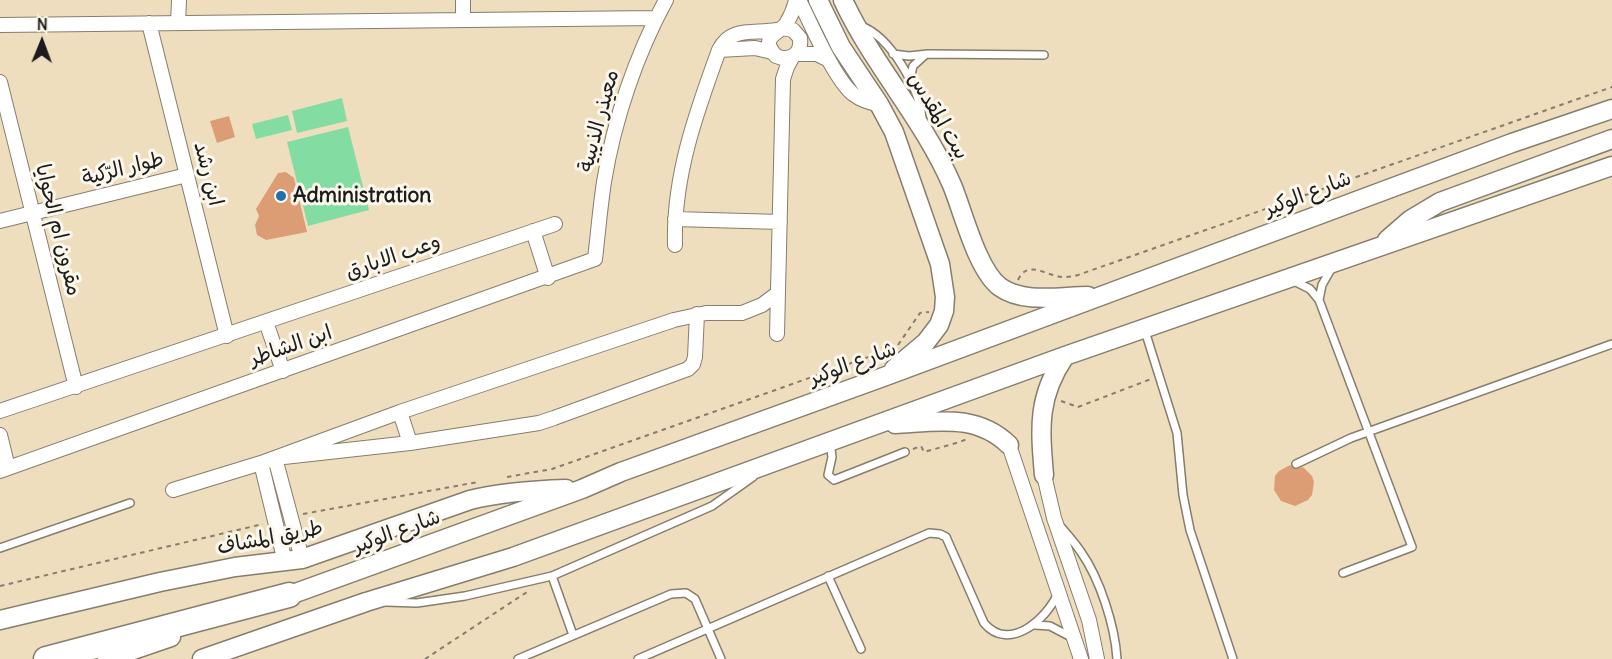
<!DOCTYPE html>
<html>
<head>
<meta charset="utf-8">
<style>
	body { margin:0 }
	#map { position:relative; width:1612px; height:659px; overflow:hidden; background:#efdebe; font-family:Delius,sans-serif }
	canvas { display:block }
	.north { position:absolute; left:12px; top:12px; width:60px; height:60px; -webkit-text-stroke:4px #fbf7ec; paint-order:stroke; rotate:1deg; font-size:16px; font-weight:700; line-height:24px; text-align:center; color:#1c1c1c }
	.north::after { content:''; display:block; margin:auto; width:21px; height:27px; background:#1c1c1c; clip-path:polygon(50% 0,100% 100%,50% 72%,0 100%) }
</style>
</head>
<body>
<div id="map">
<canvas width="1612" height="659"></canvas>
<div class="north">N</div>
</div>
<script>
const ctx = document.querySelector('canvas').getContext('2d');
ctx.lineJoin = 'round';
function fillPath(path, color) { ctx.fillStyle = color; ctx.fill(path, 'evenodd'); }
function trace(path, color, width, dash) { ctx.strokeStyle = color; ctx.lineWidth = width; ctx.lineCap = dash ? 'butt' : 'round'; ctx.setLineDash(dash || []); ctx.stroke(path); }
function drawText(font, color, halo, rows, align = 'center') {
  ctx.font = font + ' Delius,"Playpen Sans Arabic",sans-serif'; ctx.lineWidth = 6; ctx.setLineDash([]); ctx.textBaseline = 'middle'; ctx.strokeStyle = halo; ctx.fillStyle = color; for (const [text, x, y, turn = 0] of rows) {
    ctx.save(); ctx.translate(x, y); ctx.rotate((+turn || 0) * Math.PI / 180); ctx.textAlign = isNaN(turn) ? turn : align; if (halo) ctx.strokeText(text, 0, 0); ctx.fillText(text, 0, 0); ctx.restore();
  }
}
fillPath(new Path2D(`
	M342 98 347 121 297 133 292 111Z
	M288 115 292 130 256 139 252 124Z
	M348 127 369 210 308 226 287 142Z`), '#83dda3');
fillPath(new Path2D(`
	M229 116 235 137 217 143 210 121Z
	M286 172 294 178 307 232 266 240 257 235 255 225 259 216 256 209 278 173Z
	M1290 465 1295 469 1303 467 1312 476 1314 482 1312 495 1308 500 1295 506 1281 501 1274 490 1275 476 1279 471Z`), '#dd9d74');
const lane = new Path2D(`
	M861 26C891 37 919 88 922 118
	M893 54 909 56 928 54 1044 55
	M910 79 913 66 925 55
	M1294 281 1310 289 1319 300 1412 547 1343 573
	M1319 300 1322 285 1331 269
	M1145 331 1177 433 1183 495 1190 530 1233 659
	M830 442 832 457 828 475 834 480 905 452
	M1296 464 1351 438 1612 344
	M1060 526C1067 534 1075 543 1081 552 1100 579 1115 626 1117 659
	M0 548 130 503
	M552 576 573 635
	M828 576 861 649
	M386 602 417 603 465 596 552 576 712 506 753 477
	M1035 625 1050 626 1071 637
	M518 659 671 594 686 593 695 599 721 659
	M638 659 929 533 940 534 946 537 984 623C1009 653 1047 619 1058 593`);
const street = new Path2D(`
	M799 0C811 24 834 78 853 94 861 100 869 103 879 104
	M463 20V0
	M149 23 227 336
	M178 23 179 0
	M0 25 656 18
	M782 28 793 30 800 38C802 54 790 62 776 56 759 37 777 35 786 24 791 16 794 9 796 0
	M719 50 755 48 772 52
	M796 54H817L829 60
	M0 82 76 387
	M675 219 780 222
	M0 221 187 175
	M533 231 548 278
	M675 245C673 177 696 113 719 50 731 26 754 34 777 30
	M266 322 283 371
	M777 334 783 79 787 67 793 56
	M0 411 555 224
	M400 412 410 443
	M0 435 8 468
	M1009 445 1081 659
	M261 463 285 562
	M0 471 595 259C598 234 600 208 604 182 614 120 636 55 666 0
	M1044 475 1054 518 1089 620 1097 659
	M173 490 261 463 400 412 674 320 706 313H742L762 305 778 293
	M302 559 275 458 410 443 539 423 554 418 688 369 693 364 695 357 697 314`);
const secondary = new Path2D(`
	M818 0 841 47 879 104 894 132 940 264 945 297 944 311 939 325 926 342 894 369
	M843 0C873 65 923 118 952 185 963 211 977 270 1000 287 1024 304 1060 296 1088 296
	M1387 240 1410 220 1440 202 1612 139
	M895 424C936 422 976 413 1009 445
	M1044 475C1040 428 1037 397 1065 356
	M279 599 582 489 621 472 886 376 1512 143 1612 109
	M0 620 160 582 235 567 302 559 470 500C502 492 533 490 566 489
	M107 659 171 637
	M202 659 366 602 513 557 1065 356 1612 166`);
const highway = new Path2D(`
	M46 659 289 595`);
trace(lane, '#867d6d', 10);
trace(street, '#867d6d', 16);
trace(secondary, '#867d6d', 21);
trace(highway, '#867d6d', 27);
trace(new Path2D(`
	M1018 280C1027 261 1042 273 1057 276 1064 278 1071 277 1078 275L1612 87
	M898 345 920 313 929 312
	M1061 401 1078 407 1151 379
	M913 449 921 446 924 452 960 442 967 439
	M507 477 552 469 894 348
	M303 514 478 482
	M0 586 263 524
	M425 659 527 592`), '#867d6d', 2, [4.5, 4.5]);
trace(lane, '#fff', 7);
trace(street, '#fff', 14);
trace(secondary, '#fff', 18);
trace(highway, '#fff', 24);
for (const [x, y, r, color] of [
	[281,196,6,"#1f6fb2"]
]) { const dot = new Path2D(); dot.arc(x, y, r, 0, 2 * Math.PI); ctx.fillStyle = color; ctx.fill(dot); trace(dot, '#fbf7ec', 2); }
drawText('21px', '#1c1c1c', '#fbf7ec', [
	["بيت المقدس",938,116,59],
	["معيذر الذيبية",599,121,-75],
	["طوار الرّكية",123,169,-14],
	["ابن رشد",208,174,76],
	["شارع الوكير",1308,194,-21],
	["مقرون ام الحوايا",58,230,76],
	["وعب الابارق",393,257,-19],
	["ابن الشاطر",291,346,-19],
	["شارع الوكير",853,364,-20],
	["شارع الوكير",397,532,-20],
	["طريق المشاف",270,538,-11]
]);
drawText('bold 21px', '#1c1c1c', '#fbf7ec', [
	["Administration",293,196]
], 'left');
</script>
</body>
</html>
